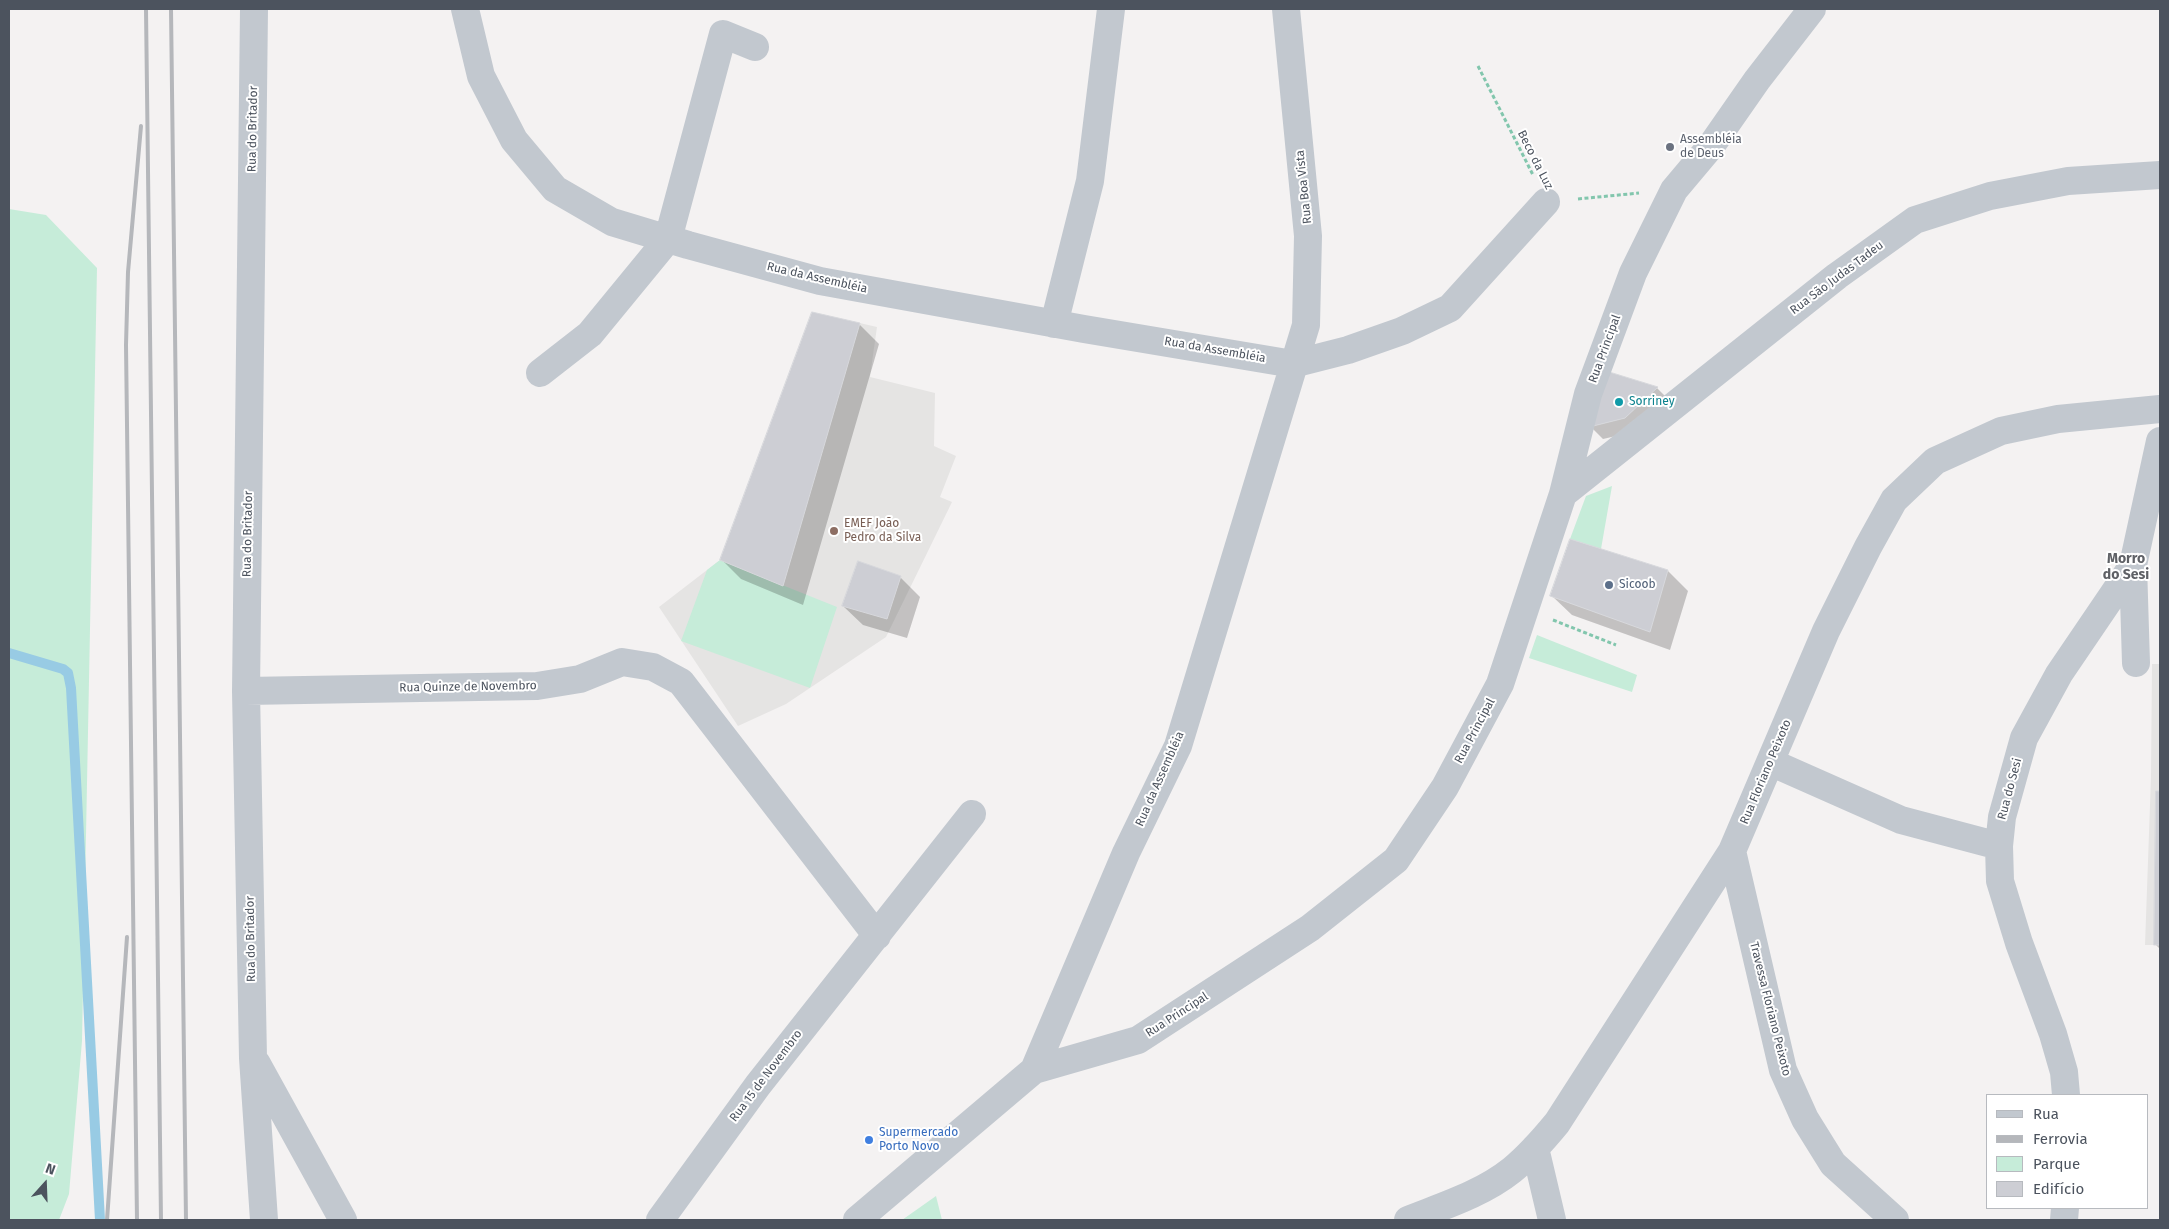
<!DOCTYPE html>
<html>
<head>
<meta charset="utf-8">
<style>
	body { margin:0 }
	#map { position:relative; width:2169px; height:1229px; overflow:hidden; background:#f4f2f2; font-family:"Fira Sans",sans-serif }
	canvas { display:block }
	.frame { position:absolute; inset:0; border:10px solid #4c535e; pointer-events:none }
	.legend { position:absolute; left:1986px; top:1094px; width:162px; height:115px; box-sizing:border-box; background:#fff; border:1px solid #b7babf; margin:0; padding:6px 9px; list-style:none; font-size:15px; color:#4c535e }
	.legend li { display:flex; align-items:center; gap:10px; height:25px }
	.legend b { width:25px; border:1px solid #b7babf }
	.north { position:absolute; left:20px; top:1159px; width:50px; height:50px; -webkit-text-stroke:4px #fff; paint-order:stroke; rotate:20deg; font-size:14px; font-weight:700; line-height:20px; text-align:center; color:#4c535e }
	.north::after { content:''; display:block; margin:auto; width:18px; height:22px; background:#4c535e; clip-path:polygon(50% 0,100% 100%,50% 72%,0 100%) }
</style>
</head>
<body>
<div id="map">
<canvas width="2169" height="1229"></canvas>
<div class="frame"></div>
<ul class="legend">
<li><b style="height:6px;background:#c2c8cf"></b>Rua</li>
<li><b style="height:6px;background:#b5b7bb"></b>Ferrovia</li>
<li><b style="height:14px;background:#c6ecd9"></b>Parque</li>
<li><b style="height:14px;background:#cdced4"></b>Edifício</li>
</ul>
<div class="north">N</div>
</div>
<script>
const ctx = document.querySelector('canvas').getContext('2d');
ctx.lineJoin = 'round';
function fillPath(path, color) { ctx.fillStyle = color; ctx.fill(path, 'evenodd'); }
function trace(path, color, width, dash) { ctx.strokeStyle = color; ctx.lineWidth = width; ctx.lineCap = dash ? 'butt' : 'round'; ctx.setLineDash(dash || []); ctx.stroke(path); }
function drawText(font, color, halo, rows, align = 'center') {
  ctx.font = font + ' "Fira Sans",sans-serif'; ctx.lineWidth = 4; ctx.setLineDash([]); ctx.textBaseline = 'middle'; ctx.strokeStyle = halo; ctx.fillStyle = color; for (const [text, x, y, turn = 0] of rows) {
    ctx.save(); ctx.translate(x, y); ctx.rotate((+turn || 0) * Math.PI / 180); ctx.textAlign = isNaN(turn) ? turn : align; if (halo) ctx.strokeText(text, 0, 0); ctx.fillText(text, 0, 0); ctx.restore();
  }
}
fillPath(new Path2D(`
	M812 312 877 327 870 377 935 393 934 446 956 456 940 497 952 502 886 637 786 704 738 726 659 607 720 560Z
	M2152 664H2160V945H2145L2151 777Z`), '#e5e4e3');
fillPath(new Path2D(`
	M9 209 46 215 97 268 82 1041 69 1194 59 1220H9Z
	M1612 486 1601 549 1570 539 1586 496Z
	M720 560 837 607 810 688 681 641 707 570Z
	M1537 635 1637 675 1632 692 1529 658Z
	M936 1196 942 1220H902Z`), '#c6ecd9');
fillPath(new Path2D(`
	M859 324 879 344 803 605 741 579 721 559Z
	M1657 388 1670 401 1638 431 1603 439 1590 426Z
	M1571 540 1668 571 1688 591 1670 650 1572 615 1552 596Z
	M900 577 920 597 907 638 863 625 843 606Z
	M2157 792H2160V949L2155 944Z`), '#0003');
trace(new Path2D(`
	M9 653 63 669 68 673 71 688 100 1220`), '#98cbe4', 10);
const building = new Path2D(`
	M812 312 860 323 783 586 720 560Z
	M1606 371 1658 387 1625 418 1589 427Z
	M1570 539 1668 570 1650 632 1550 596Z
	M858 561 901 576 887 619 842 606Z
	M2156 791H2160V945H2154Z`);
fillPath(building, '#cdced4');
trace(building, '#d7d8dc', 1);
trace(new Path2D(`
	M1478 66 1533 175
	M1578 199 1639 193
	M1553 620 1616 645`), '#82c6ad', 3, [4, 2.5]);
trace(new Path2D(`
	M254 9 246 691 253 1058 264 1220
	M465 9 481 76 514 140 555 189 612 222 688 245 820 281 1084 329 1293 364 1348 350 1402 331 1450 308 1546 202
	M1054 324 1090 181 1111 9
	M540 373 590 334 668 239 723 34 755 47
	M1563 494 1837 276 1915 220 1990 196 2068 181 2160 175
	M2136 663 2133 565 2160 441
	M246 691 537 686 580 679 622 662 653 667 681 682 877 936
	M1770 762 1901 820 1999 846
	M1732 851 1783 1070 1805 1119 1833 1164 1895 1220
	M257 1064 343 1220
	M1034 1070 1126 853 1178 746 1306 325 1308 236 1286 9
	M2066 1095 2064 1072 2053 1034 2019 943 2000 881 1999 846 2002 817 2024 738 2059 674 2133 565
	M1535 1148 1552 1220
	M660 1220 758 1085 972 814
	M857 1220 1034 1070 1138 1040 1310 928 1396 860 1445 787 1500 684 1563 494 1588 394 1633 273 1674 190 1711 146 1757 80 1812 9
	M1408 1220C1443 1206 1482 1194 1512 1170 1529 1156 1543 1140 1557 1123L1732 851 1826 631 1868 547 1894 500 1935 461 2001 431 2058 419 2160 409
	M2064 1220 2065 1208`), '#c2c8cf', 28);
trace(new Path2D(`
	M146 9 161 1220
	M171 9 186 1220
	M107 1220 127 937
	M137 1220 126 345 128 272 141 126`), '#b5b7bb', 4);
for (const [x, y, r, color] of [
	[1670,147,5,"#6b7280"],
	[1619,402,5,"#0f9aa8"],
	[834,531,5,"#8d6e63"],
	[1609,585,5,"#5c6f8a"],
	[869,1140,5,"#3f7fe0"]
]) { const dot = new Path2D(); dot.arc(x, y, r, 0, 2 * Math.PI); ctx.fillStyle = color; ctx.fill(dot); trace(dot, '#fff', 2); }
drawText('12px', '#4c535e', '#fff', [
	["Rua do Britador",253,129,-89],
	["Beco da Luz",1535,160,63],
	["Rua Boa Vista",1304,187,-96],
	["Rua da Assembléia",817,278,13],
	["Rua São Judas Tadeu",1837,278,-37],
	["Rua Principal",1605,349,-70],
	["Rua da Assembléia",1215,350,10],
	["Rua do Britador",248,534,-89],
	["Rua Quinze de Novembro",468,687,-1],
	["Rua Principal",1475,731,-62],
	["Rua Floriano Peixoto",1766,772,-67],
	["Rua da Assembléia",1160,779,-66],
	["Rua do Sesi",2010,789,-75],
	["Rua do Britador",251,939,-91],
	["Travessa Floriano Peixoto",1770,1009,76],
	["Rua Principal",1177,1015,-33],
	["Rua 15 de Novembro",766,1076,-53]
]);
drawText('12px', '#5b616d', '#fff', [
	["Assembléia",1680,140],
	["de Deus",1680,154]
], 'left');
drawText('12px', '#0d838f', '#fff', [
	["Sorriney",1629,402]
], 'left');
drawText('12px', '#785e54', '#fff', [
	["EMEF João",844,524],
	["Pedro da Silva",844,538]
], 'left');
drawText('12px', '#4e5e75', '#fff', [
	["Sicoob",1619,585]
], 'left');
drawText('12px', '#366cbe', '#fff', [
	["Supermercado",879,1133],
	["Porto Novo",879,1147]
], 'left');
drawText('bold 14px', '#5f6166', '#fff', [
	["Morro",2126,559],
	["do Sesi",2126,575]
]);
</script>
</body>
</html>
